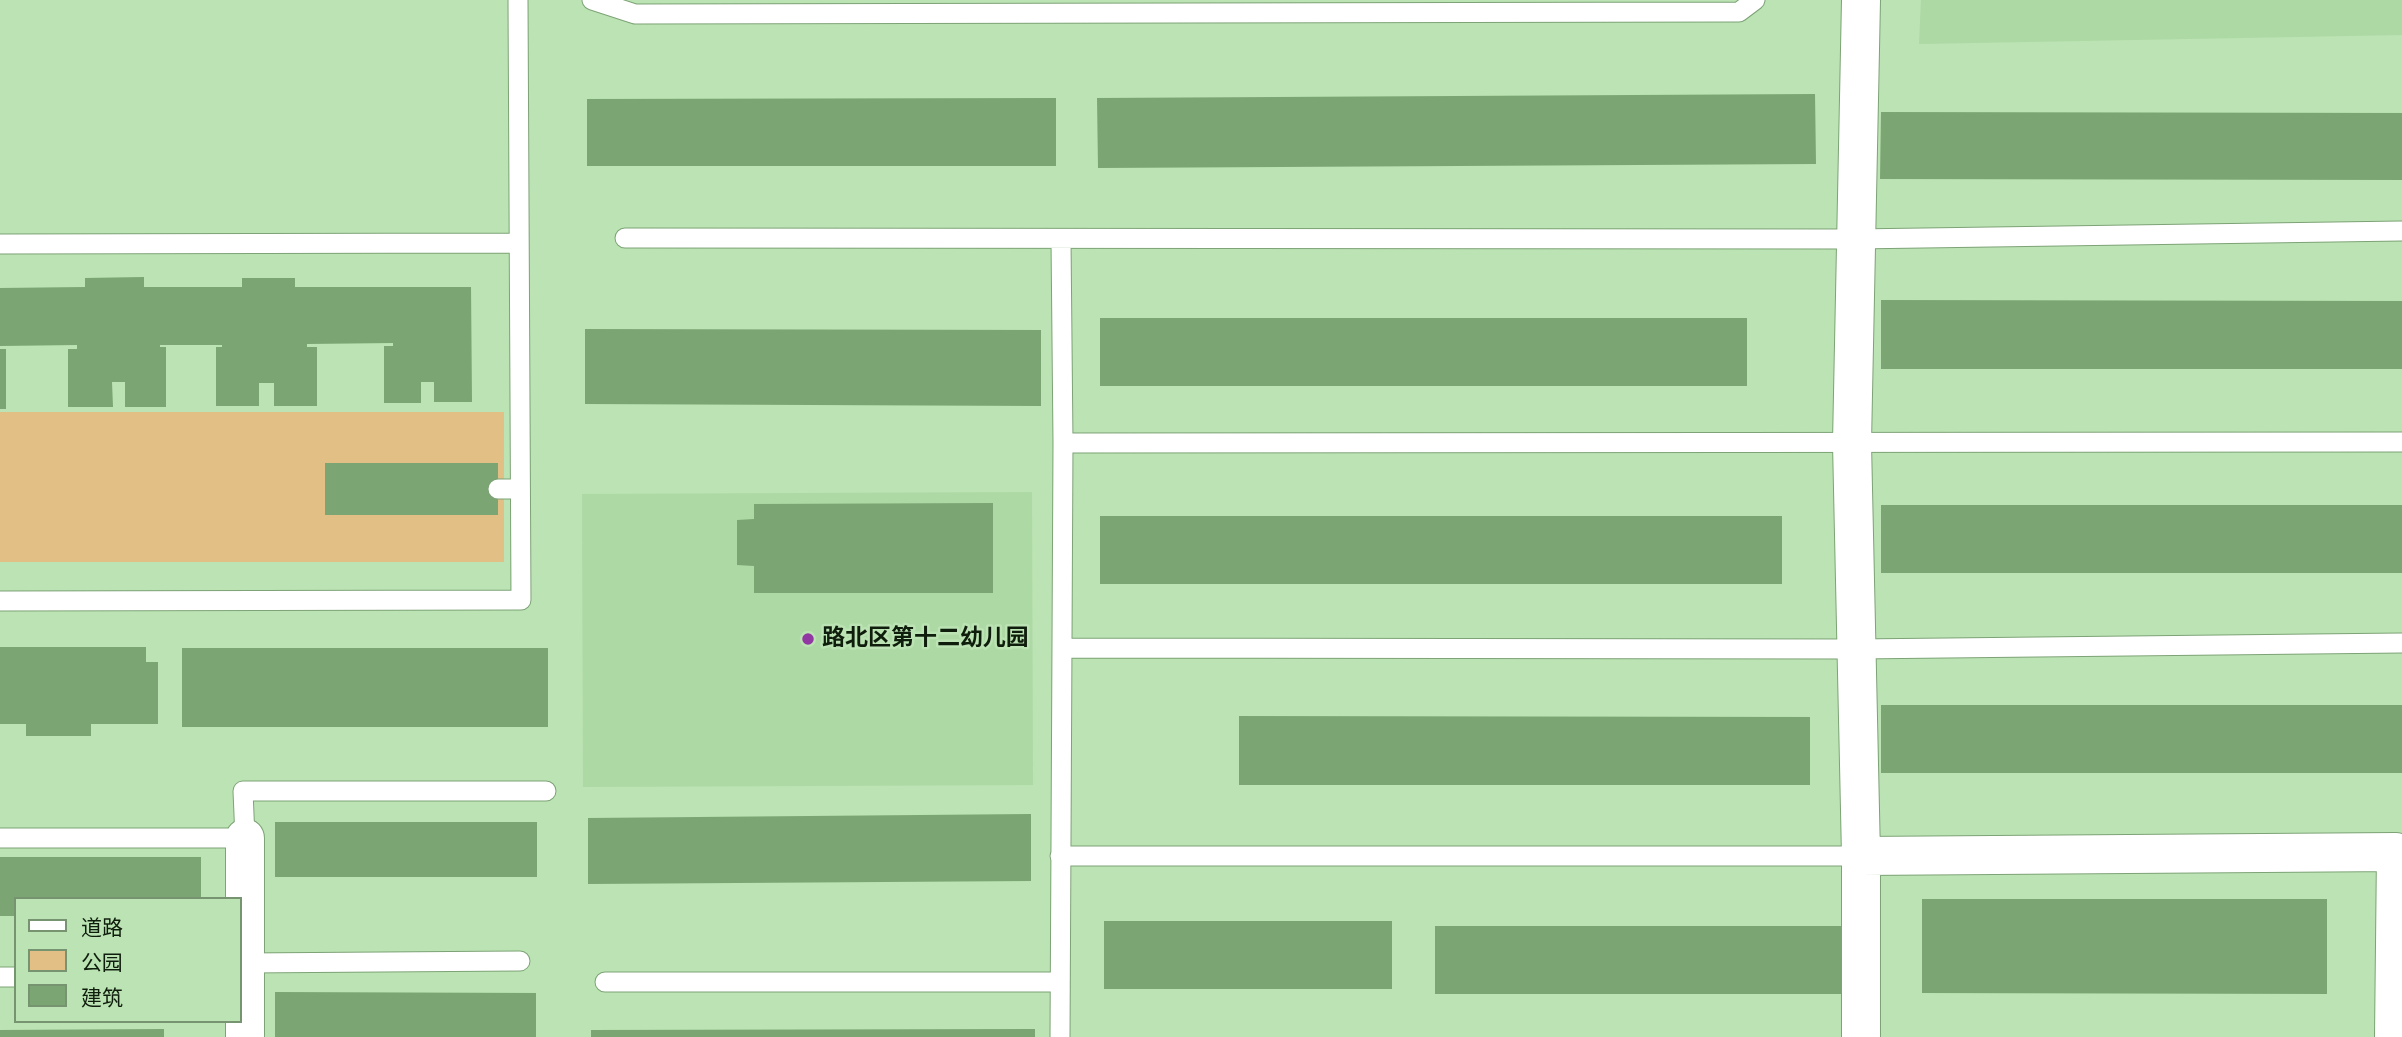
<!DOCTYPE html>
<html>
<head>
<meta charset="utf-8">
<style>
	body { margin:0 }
	#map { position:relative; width:2402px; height:1037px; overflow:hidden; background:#bbe3b3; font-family:"Sofia Sans Condensed","Noto Sans SC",sans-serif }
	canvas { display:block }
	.legend { position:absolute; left:14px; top:897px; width:228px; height:126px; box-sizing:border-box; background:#bbe3b3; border:2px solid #769470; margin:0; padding:9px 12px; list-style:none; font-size:21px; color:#0f1d0c }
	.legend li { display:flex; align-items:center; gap:14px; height:35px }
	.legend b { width:35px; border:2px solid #769470 }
</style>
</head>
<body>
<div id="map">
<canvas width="2402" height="1037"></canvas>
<ul class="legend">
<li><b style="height:9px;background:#fff"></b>道路</li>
<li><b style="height:19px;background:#e1bf85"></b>公园</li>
<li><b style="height:19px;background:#7ba573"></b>建筑</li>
</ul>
</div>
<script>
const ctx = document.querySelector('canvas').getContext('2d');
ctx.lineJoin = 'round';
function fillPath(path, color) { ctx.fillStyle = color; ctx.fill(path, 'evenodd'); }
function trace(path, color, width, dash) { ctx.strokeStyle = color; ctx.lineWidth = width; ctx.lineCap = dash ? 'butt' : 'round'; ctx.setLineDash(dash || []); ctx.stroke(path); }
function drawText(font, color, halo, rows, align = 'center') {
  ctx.font = font + ' "Sofia Sans Condensed","Noto Sans SC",sans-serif'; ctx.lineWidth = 5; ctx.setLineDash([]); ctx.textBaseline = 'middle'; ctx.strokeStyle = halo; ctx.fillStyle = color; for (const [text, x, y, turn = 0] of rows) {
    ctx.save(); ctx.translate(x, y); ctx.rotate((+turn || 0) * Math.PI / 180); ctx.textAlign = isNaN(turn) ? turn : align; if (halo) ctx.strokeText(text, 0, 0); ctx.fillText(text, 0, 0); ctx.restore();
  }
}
fillPath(new Path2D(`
	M1921 0H2402V35L1919 44Z
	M1032 492 1033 785 583 787 582 494Z`), '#add9a4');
fillPath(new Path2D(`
	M0 412H504V562H0Z`), '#e1bf85');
fillPath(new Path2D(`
	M1815 94 1816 164 1098 168 1097 98Z
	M1056 98V166H587V99Z
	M1881 112 2402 113V180L1880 179Z
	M144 277V287H242V278H295V287H471L472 402H434V382H421V403H384V346H393V343L307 344V347H317V406H274V383H259V406H216V347H222V345H160V347H166V407H125V382H112L113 407H68V349H77V345L0 346V288L85 287V278Z
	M1881 300 2402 301V369H1881Z
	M1100 318H1747V386H1100Z
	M585 329 1041 330V406L585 404Z
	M0 349H6V409H0Z
	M325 463H498V515H325Z
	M993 503V593H754V566L737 565V520L754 519V504Z
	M1881 505H2402V573H1881Z
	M1100 516H1782V584H1100Z
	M0 647H146V662H158V724H91V736H26V724H0Z
	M182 648H548V727H182Z
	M1881 705H2402V773H1881Z
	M1239 716 1810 717V785H1239Z
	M1031 814V881L588 884V818Z
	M275 822H537V877H275Z
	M0 857H201V899H16V916H0Z
	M1922 899H2327V994L1922 993Z
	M1104 921H1392V989H1104Z
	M1435 926H1843V994H1435Z
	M275 992 536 993V1037H275Z
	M164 1029V1037H0V1030Z
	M1035 1029V1037H591V1030Z`), '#7ba573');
const service = new Path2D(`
	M592 0 635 14 1739 12 1755 0
	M625 238 1855 239 2402 231
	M0 244 519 243
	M1063 443 2402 442
	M498 489H520
	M0 601 521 600 518 0
	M1062 648 1856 649 2402 643
	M0 838H245L243 791H546
	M1060 856H1861
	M245 963 520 961
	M0 977H16
	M605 982H1060
	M1060 1037 1063 443 1061 239`);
const minor = new Path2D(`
	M1861 0 1852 443 1861 856V1037
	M245 838V1037
	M1861 856 2396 852 2394 1037`);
trace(service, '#7da376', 21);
trace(minor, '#7da376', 40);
trace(service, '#fff', 19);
trace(minor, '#fff', 38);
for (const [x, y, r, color] of [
	[808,639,7,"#9138a3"]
]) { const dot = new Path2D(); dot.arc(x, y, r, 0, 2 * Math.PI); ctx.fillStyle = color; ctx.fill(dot); trace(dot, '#bbe3b3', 2.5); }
drawText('bold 23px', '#0f1d0c', '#bbe3b3', [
	["路北区第十二幼儿园",822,639]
], 'left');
</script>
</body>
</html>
